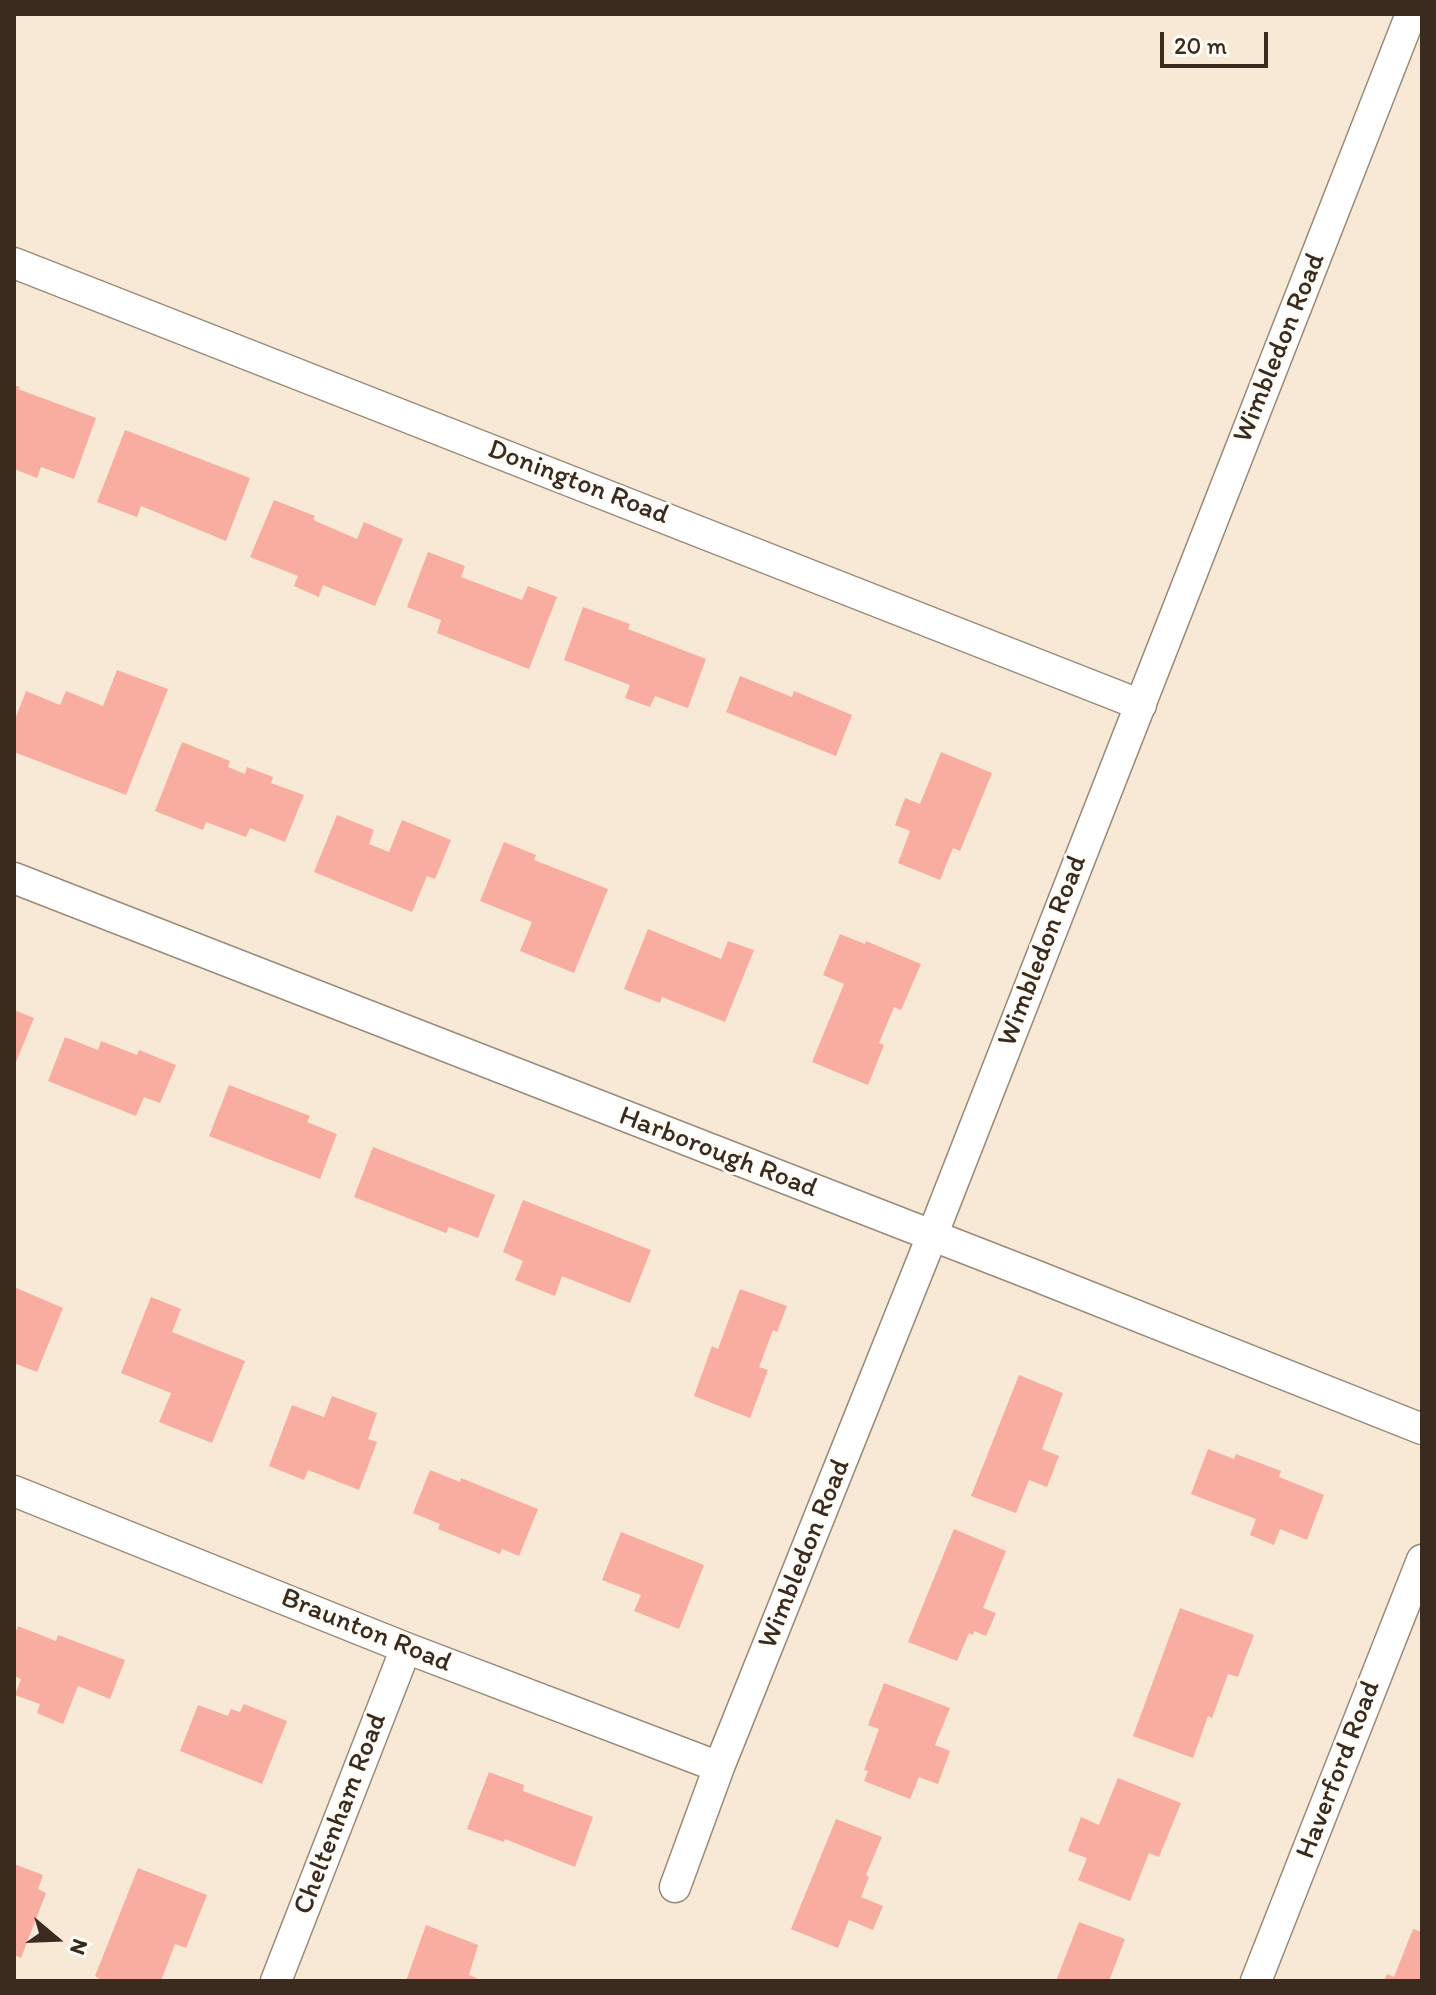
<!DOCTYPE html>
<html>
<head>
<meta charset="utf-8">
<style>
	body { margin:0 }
	#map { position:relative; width:1436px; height:1995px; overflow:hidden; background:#f7e9d5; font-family:Itim,sans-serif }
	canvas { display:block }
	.frame { position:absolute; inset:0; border:16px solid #3b2a1e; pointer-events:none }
	.north { position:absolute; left:16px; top:1899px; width:80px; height:80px; -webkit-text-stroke:6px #fdfcf7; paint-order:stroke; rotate:109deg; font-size:22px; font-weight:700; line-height:32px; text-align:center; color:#3b2a1e }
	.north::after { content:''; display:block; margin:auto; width:28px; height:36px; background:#3b2a1e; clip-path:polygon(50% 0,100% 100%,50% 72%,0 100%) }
	.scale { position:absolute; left:1160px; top:32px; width:108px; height:36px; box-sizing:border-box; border:4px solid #3b2a1e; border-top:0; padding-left:10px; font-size:24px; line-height:28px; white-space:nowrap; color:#3b2a1e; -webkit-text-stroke:6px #fdfcf7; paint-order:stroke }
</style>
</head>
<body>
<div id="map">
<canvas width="1436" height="1995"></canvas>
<div class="frame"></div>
<div class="north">N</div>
<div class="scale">20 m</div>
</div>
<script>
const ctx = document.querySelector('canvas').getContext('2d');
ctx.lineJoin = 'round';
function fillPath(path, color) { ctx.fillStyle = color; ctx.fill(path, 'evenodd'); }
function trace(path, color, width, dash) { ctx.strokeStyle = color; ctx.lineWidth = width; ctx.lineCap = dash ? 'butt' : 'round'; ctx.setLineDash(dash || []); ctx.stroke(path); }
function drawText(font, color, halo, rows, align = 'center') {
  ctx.font = font + ' Itim,sans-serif'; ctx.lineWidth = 6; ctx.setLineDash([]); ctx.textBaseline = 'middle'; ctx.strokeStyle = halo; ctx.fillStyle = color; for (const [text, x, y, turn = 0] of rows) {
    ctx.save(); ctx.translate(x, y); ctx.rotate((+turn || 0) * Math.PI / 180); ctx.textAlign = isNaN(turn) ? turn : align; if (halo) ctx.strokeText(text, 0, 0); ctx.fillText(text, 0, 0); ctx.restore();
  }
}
fillPath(new Path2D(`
	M14 385 20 387 18 389 96 418 74 479 41 467 37 478 14 469Z
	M125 430 250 478 226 541 141 506 137 517 97 502Z
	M274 500 315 516 313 520 357 539 364 522 403 539 375 606 323 585 319 597 294 586 298 576 250 557Z
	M428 552 465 566 461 577 522 600 528 586 557 597 529 669 437 633 441 620 407 607Z
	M583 607 630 624 628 629 706 659 688 708 655 696 650 707 625 698 630 685 564 660Z
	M117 670 168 689 126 795 14 752V722L26 691 60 705 66 691 103 706Z
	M740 676 792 697 794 691 852 715 836 756 726 712Z
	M182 742 230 761 228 767 245 774 247 767 273 777 271 783 304 795 285 842 250 828 246 837 206 822 203 830 155 811Z
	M941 752 992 773 960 851 953 848 940 880 898 863 910 831 895 825 905 798 920 804Z
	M337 815 374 830 369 844 389 852 402 820 451 840 435 879 427 876 412 912 314 872Z
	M504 842 536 855 534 860 608 889 574 973 520 951 532 922 480 901Z
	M648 929 721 959 728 941 754 950 725 1022 662 997 660 1003 624 989Z
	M840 934 865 944 866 941 921 964 901 1010 894 1007 879 1043 884 1045 868 1085 812 1062 844 984 823 975Z
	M14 1010 34 1018 14 1067Z
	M65 1037 98 1050 101 1041 137 1055 139 1050 176 1065 160 1103 144 1097 136 1116 48 1081Z
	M229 1085 310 1116 307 1122 337 1134 320 1179 209 1136Z
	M373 1147 495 1195 478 1238 449 1227 446 1233 354 1197Z
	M523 1200 651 1250 630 1303 562 1276 555 1296 515 1280 523 1261 503 1252Z
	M14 1287 63 1308 37 1372 14 1363Z
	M740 1289 787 1306 777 1332 773 1330 759 1367 768 1370 750 1418 694 1396 712 1346 718 1349Z
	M151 1297 181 1309 172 1332 245 1361 212 1443 159 1422 171 1393 121 1373Z
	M1019 1375 1063 1393 1042 1449 1059 1456 1047 1487 1029 1480 1016 1513 971 1496Z
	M332 1396 377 1413 368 1439 377 1442 359 1490 308 1470 304 1480 269 1466 292 1405 324 1417Z
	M1208 1449 1234 1459 1236 1454 1281 1471 1279 1477 1324 1495 1307 1540 1280 1529 1274 1545 1250 1535 1256 1519 1191 1494Z
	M430 1470 460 1482 461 1478 538 1509 519 1556 502 1549 500 1554 438 1529 440 1524 413 1513Z
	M954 1529 1006 1551 983 1608 996 1613 986 1636 974 1631 973 1635 969 1633 957 1661 908 1642Z
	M621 1532 704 1565 679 1629 634 1611 641 1595 602 1580Z
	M1180 1608 1254 1635 1238 1677 1228 1674 1212 1718 1208 1716 1193 1758 1133 1736Z
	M18 1626 56 1641 58 1635 125 1660 110 1699 78 1686 63 1724 37 1713 40 1704 15 1695 21 1679 14 1676V1636Z
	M884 1683 950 1708 935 1745 950 1751 938 1784 919 1777 910 1799 864 1781 868 1771 864 1770 879 1729 868 1725Z
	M244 1704 287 1721 262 1784 180 1751 198 1705 228 1716 231 1709 240 1712Z
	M489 1772 524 1785 523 1791 593 1817 575 1867 505 1839 504 1842 467 1829Z
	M1118 1778 1181 1803 1159 1857 1149 1853 1130 1901 1078 1880 1087 1858 1068 1851 1081 1817 1099 1825Z
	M836 1819 882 1837 866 1875 869 1877 861 1897 883 1906 873 1930 849 1920 838 1948 791 1929Z
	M14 1864 43 1875 38 1889 46 1893 21 1958 14 1955Z
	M138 1868 207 1895 186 1948 175 1944 161 1981H103L95 1976Z
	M1079 1922 1125 1939 1109 1981H1056Z
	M426 1925 478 1945 469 1975 483 1981H406Z
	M1413 1929 1422 1932V1981H1384L1387 1974 1394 1977Z`), '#f8ada0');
const street = new Path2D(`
	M14 263 1141 705
	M14 878 1039 1277 1422 1429
	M14 1491 406 1648 719 1767
	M675 1887 719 1767 932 1236 1411 14
	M276 1981 406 1648
	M1256 1981 1422 1560`);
trace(street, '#998a7a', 33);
trace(street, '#fff', 30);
drawText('28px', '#3b2a1e', '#fdfcf7', [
	["Wimbledon Road",1280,348,-68],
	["Donington Road",578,483,21],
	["Wimbledon Road",1043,951,-69],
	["Harborough Road",718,1153,21],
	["Wimbledon Road",805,1554,-68],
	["Braunton Road",366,1631,22],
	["Haverford Road",1339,1770,-69],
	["Cheltenham Road",341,1814,-69]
]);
</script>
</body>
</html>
